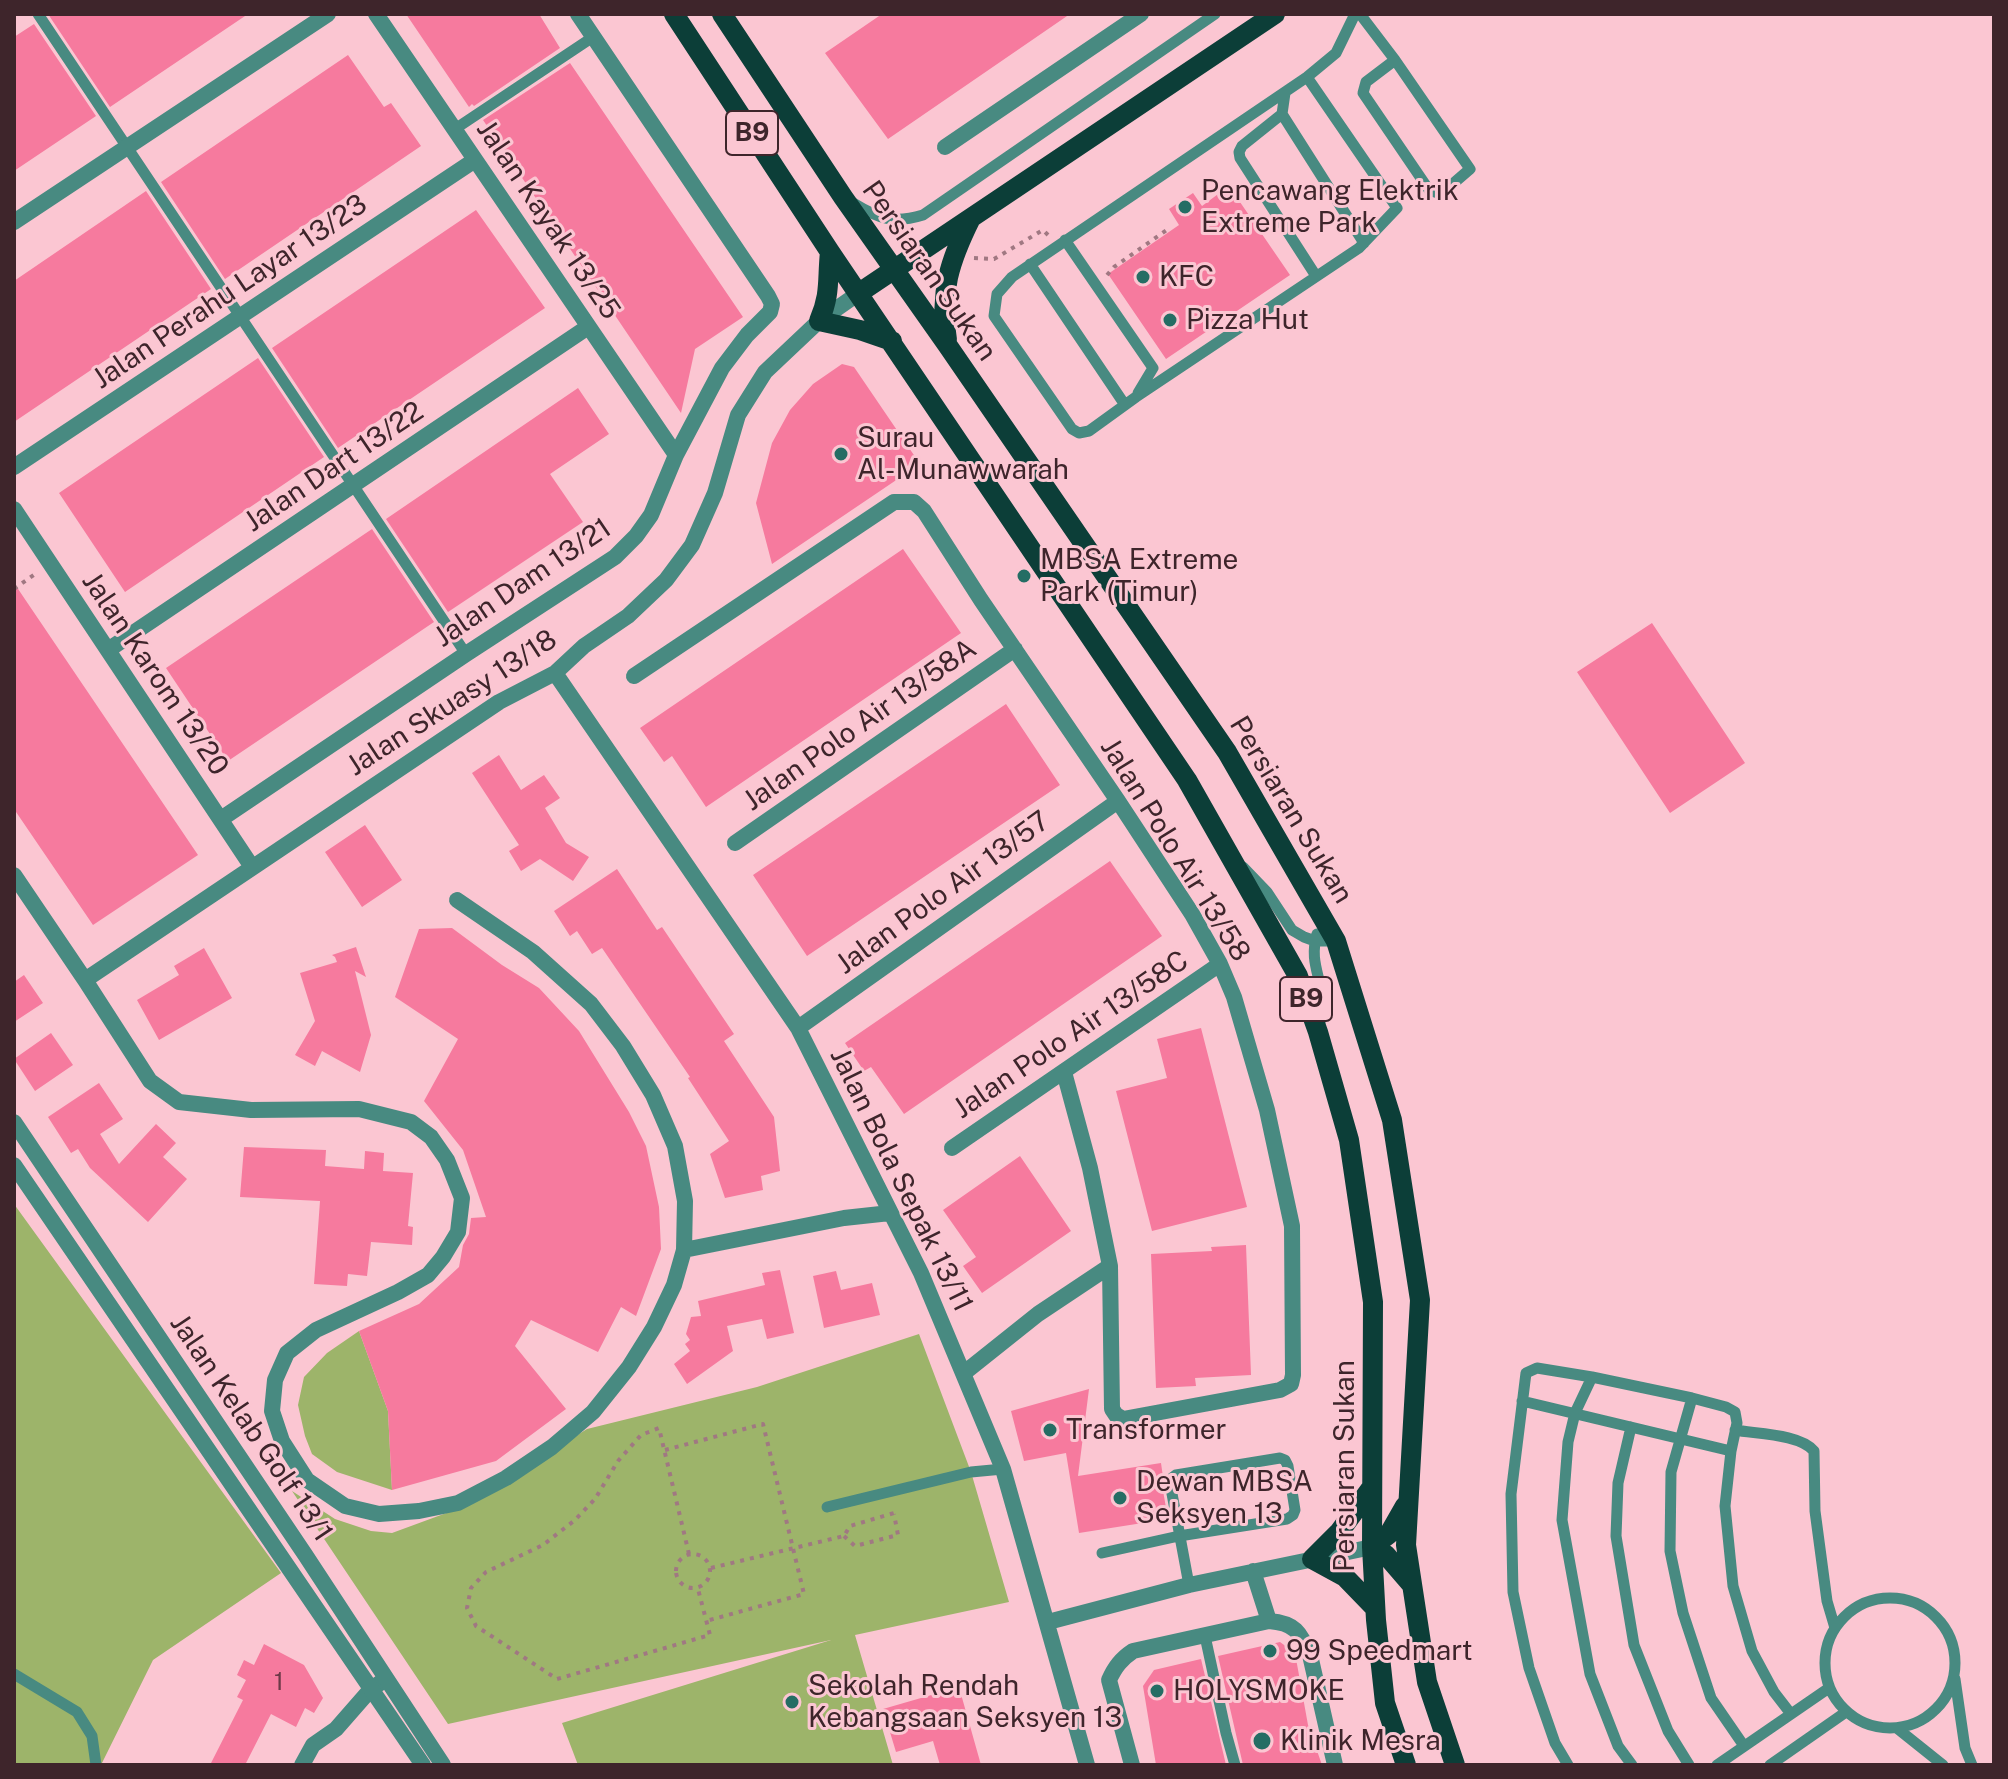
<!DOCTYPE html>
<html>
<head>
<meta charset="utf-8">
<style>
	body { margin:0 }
	#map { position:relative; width:2008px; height:1779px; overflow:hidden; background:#fbc6d2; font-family:"Public Sans",sans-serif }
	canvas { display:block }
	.frame { position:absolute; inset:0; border:16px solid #3e252b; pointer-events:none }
</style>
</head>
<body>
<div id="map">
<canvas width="2008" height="1779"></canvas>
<div class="frame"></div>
</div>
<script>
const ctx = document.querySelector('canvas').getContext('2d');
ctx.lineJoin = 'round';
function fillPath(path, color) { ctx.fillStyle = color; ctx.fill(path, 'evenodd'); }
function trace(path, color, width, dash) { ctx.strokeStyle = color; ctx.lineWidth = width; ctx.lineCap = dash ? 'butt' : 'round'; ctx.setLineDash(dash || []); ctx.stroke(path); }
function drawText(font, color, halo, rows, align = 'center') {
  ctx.font = font + ' "Public Sans",sans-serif'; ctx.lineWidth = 6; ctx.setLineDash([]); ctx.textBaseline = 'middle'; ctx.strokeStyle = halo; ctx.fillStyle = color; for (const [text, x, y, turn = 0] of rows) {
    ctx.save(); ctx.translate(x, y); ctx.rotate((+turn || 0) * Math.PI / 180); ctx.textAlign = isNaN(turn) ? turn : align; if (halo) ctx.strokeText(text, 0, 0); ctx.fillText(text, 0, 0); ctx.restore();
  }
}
fillPath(new Path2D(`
	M14 1204 281 1573 153 1660 101 1765H14Z
	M359 1331 388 1411 392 1490 337 1472 312 1454 305 1436 298 1405 304 1377 327 1353Z
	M919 1334 971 1472 1009 1602 855 1635 893 1765H578L562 1723 831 1640 448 1724 292 1491 335 1519 371 1531 392 1533 460 1508 587 1429 757 1387Z`), '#9db46a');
fillPath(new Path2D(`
	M48 14H248L110 107Z
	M406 14H539L560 48 474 106 472 104 469 107Z
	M882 14H1070L888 139 825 53Z
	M34 24 96 116 14 171V37Z
	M348 55 384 107 391 103 421 146 225 279 161 182Z
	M570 63 743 317 695 349 681 413 483 120Z
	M1229 186 1290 275 1166 359 1108 274 1179 225 1169 209 1193 193 1202 206Z
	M146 191 211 289 14 422V281Z
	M476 210 545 308 338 448 272 348Z
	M258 358 324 457 125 592 59 493Z
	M842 364 854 367 920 464 772 564 756 503 772 443 790 410 813 384Z
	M578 388 609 434 550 474 583 522 448 612 386 519Z
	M372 529 434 622 228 761 166 668Z
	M903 549 961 633 706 807 672 756 664 762 640 728Z
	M14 583 198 855 93 925 14 809Z
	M1652 623 1745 763 1670 813 1577 672Z
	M1006 704 1060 785 807 956 753 875Z
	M499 755 521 790 544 775 560 798 545 808 566 843 589 857 573 881 540 859 521 871 509 851 519 845 472 773Z
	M365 825 402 880 362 907 325 852Z
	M1110 861 1162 936 904 1114 871 1067 864 1071 845 1043Z
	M617 869 657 930 662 927 734 1034 724 1041 774 1117 780 1171 761 1176 763 1190 725 1198 710 1154 729 1141 688 1078 690 1077 602 948 592 954 577 931 570 936 554 911Z
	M452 928 502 965 539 988 579 1031 629 1112 646 1146 659 1207 661 1249 636 1316 621 1307 598 1352 531 1320 515 1346 566 1409 496 1461 392 1490 388 1411 359 1331 419 1304 459 1267 463 1245 469 1234 471 1218 486 1217 463 1150 424 1101 458 1039 395 997 419 929Z
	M356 947 366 977 355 971 371 1035 360 1072 322 1051 315 1066 295 1055 315 1021 300 973 337 962 335 957 332 955Z
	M204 948 232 998 159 1040 137 1000 179 975 174 966Z
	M24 975 43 1003 14 1022V982Z
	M1201 1028 1247 1207 1152 1231 1116 1091 1167 1078 1157 1039Z
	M51 1033 73 1065 35 1091 14 1059Z
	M99 1083 123 1119 100 1134 119 1164 156 1124 176 1143 163 1157 187 1179 148 1222 90 1168 78 1149 71 1153 48 1117Z
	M244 1147 326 1150 325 1166 364 1169 365 1151 384 1153 383 1171 413 1173 408 1226 413 1227 412 1245 371 1242 367 1276 348 1274 347 1286 314 1284 320 1201 240 1197Z
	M1020 1156 1071 1231 982 1293 963 1266 976 1257 943 1210Z
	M1246 1245 1251 1375 1195 1378 1196 1386 1156 1388 1151 1254 1212 1251 1211 1247Z
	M780 1270 794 1333 767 1339 762 1319 727 1326 733 1351 687 1384 674 1364 690 1351 685 1344 690 1340 686 1334 691 1317 701 1316 698 1301 765 1285 762 1273Z
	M836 1271 841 1290 872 1283 880 1315 824 1328 813 1276Z
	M1089 1389 1078 1476 1161 1463 1163 1477 1162 1485 1168 1519 1079 1533 1066 1453 1024 1461 1011 1411Z
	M1280 1642 1295 1653 1308 1725 1322 1765H1243L1218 1656Z
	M264 1644 304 1665 323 1698 314 1713 305 1708 296 1727 271 1714 245 1765H210L243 1700 237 1697 246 1680 237 1675 244 1660 254 1665Z
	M1201 1659 1226 1765H1156L1143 1686 1154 1670Z
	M959 1687 981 1765H940L933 1741 896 1752 883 1709Z`), '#f67a9e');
trace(new Path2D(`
	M974 258 994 259 1043 230 1048 235
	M1107 275 1114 267 1168 229
	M14 589 35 574
	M665 1450 763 1424 804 1594 706 1621
	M844 1536 855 1546 898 1535 894 1514
	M676 1571a17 17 0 1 1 34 0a17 17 0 1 1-34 0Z
	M689 1554 659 1428 641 1435 618 1461 595 1499 575 1520 543 1545 486 1572 471 1588 467 1608 476 1626 557 1679 710 1635 698 1589
	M711 1568 844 1536 850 1526 894 1513`), '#a07882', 4, [4, 6]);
trace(new Path2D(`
	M38 14 466 654
	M1360 14 1395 60
	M1395 60 1470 169 1441 194 1429 190 1363 93 1366 82Z
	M1307 77 1397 208 1359 248 1136 397 1089 431 1079 433 1072 429 994 316 997 294 1012 277 1307 77 1336 53 1355 14
	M1285 93 1282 114 1364 243
	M1282 114 1242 146 1239 152 1240 158 1316 276
	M455 129 593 37
	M853 203C879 219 894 224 923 215L1215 14
	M1065 240 1153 368 1138 393
	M1030 264 1125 405
	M1243 867 1267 892 1292 930 1304 937 1315 941H1336
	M1317 934C1310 958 1318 971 1322 994 1324 1005 1321 1016 1319 1027
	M1592 1377 1575 1413 1568 1442 1562 1520 1590 1674 1618 1746 1632 1765
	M1692 1398 1671 1472 1670 1551 1683 1613 1711 1698 1744 1746
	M1522 1401 1731 1451
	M1631 1427 1618 1483 1616 1536 1634 1645 1668 1731 1689 1765
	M1735 1430C1757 1434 1800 1434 1814 1451L1815 1511 1827 1601 1835 1628
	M827 1507 971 1472 1003 1469
	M1102 1553 1179 1536 1287 1519 1293 1515 1295 1510 1288 1466 1285 1460 1280 1458 1176 1475 1172 1478 1170 1483 1189 1585
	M1825 1663a65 65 0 1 1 130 0a65 65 0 1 1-130 0Z
	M1205 1636 1226 1733 1235 1765
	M14 1674 77 1712 92 1736 96 1765
	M1955 1679 1965 1748 1972 1765
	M1898 1729 1943 1765
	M1568 1765 1555 1743 1529 1668 1513 1592 1511 1494 1526 1373 1537 1368 1592 1377 1692 1398 1726 1407 1735 1412 1737 1423 1731 1451 1725 1506 1733 1586 1752 1651 1774 1692 1791 1714
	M1717 1765 1829 1688
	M1770 1765 1846 1712`), '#488a81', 11);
trace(new Path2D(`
	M376 14 676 455
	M945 147 1141 14
	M14 222 328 14
	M14 467 475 160
	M14 509 252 867
	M108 650 588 327
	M555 673 798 1028 921 1273 1003 1469 1087 1765
	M634 676 894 502H914L924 511 981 600 1118 801 1192 914 1220 964 1234 997 1267 1110 1292 1226 1293 1375 1291 1384 1280 1390 1123 1419 1116 1415 1112 1409 1110 1266 1090 1168 1064 1072
	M221 819 466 654 615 557 636 536 651 515 676 455 722 368 747 335 770 312 772 304 768 296 578 14
	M735 843 1015 649
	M14 875 85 980 150 1081 179 1102 251 1110 359 1109 411 1122 431 1137 447 1160 462 1198 458 1232 443 1257 428 1275 398 1292 316 1330 287 1353 275 1380 272 1411 282 1441 307 1480 345 1506 379 1514 419 1511 458 1503 506 1478 552 1447 593 1412 629 1367 654 1327 674 1285 684 1250 685 1201 675 1146 653 1095 623 1046 591 1004 533 952 457 900
	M85 980 499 702 555 673 584 646 628 616 666 580 692 545 715 493 738 415 765 372 819 321 859 293
	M798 1028 1118 801
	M952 1148 1220 964
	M684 1250 844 1218 890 1213
	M964 1373 1038 1314 1110 1266
	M1253 1571 1269 1621
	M1048 1622 1189 1585 1372 1547
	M302 1765 313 1745 336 1729 371 1689 380 1683
	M1132 1765 1109 1680C1115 1667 1121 1659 1133 1651L1269 1621C1295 1623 1300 1632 1310 1655L1335 1765`), '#488a81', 16);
trace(new Path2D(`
	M14 1122 306 1556 443 1765
	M14 1165 423 1765`), '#488a81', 16);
trace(new Path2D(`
	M674 14 830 252 1187 780 1298 976 1318 1032 1349 1140 1373 1302 1372 1547 1376 1620 1385 1703 1406 1765
	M722 14 843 197 948 346 1227 752 1336 941 1392 1120 1420 1300 1406 1545 1427 1682 1455 1765
	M830 252C827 279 831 294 819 321L860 330 892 341
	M859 293 1275 14
	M947 340C939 293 950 260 971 218
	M1372 1487 1340 1531 1312 1559 1345 1577 1375 1608
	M1405 1506 1389 1534 1372 1547 1386 1555 1411 1584`), '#0c3e38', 20);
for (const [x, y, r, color] of [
	[1185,207,8,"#256d64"],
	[1143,277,8,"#256d64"],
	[1170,320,8,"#256d64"],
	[841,454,8,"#256d64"],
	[1024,576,8,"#256d64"],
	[1050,1430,8,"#256d64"],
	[1120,1498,8,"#256d64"],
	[1270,1651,8,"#256d64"],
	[1157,1691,8,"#256d64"],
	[792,1702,8,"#256d64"],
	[1262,1741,10,"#256d64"]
]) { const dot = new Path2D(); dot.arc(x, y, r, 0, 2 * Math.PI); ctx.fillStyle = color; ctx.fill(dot); trace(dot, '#fbc6d2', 3); }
drawText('24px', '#6c3a48', null, [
	["1",279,1683]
]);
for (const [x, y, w] of [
	[752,133,52],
	[1306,999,52]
]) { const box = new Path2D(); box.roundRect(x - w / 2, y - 22, w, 44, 6); ctx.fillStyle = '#fbc6d2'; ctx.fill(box); trace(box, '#3e252b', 2); }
drawText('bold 26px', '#3e252b', null, [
	["B9",752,133],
	["B9",1306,999]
]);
drawText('28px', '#3e252b', '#fbc6d2', [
	["Pencawang Elektrik",1201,191],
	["Extreme Park",1201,223],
	["KFC",1159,277],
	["Pizza Hut",1186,320],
	["Surau",857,438],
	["Al-Munawwarah",857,470],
	["MBSA Extreme",1040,560],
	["Park (Timur)",1040,592],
	["Transformer",1066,1430],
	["Dewan MBSA",1136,1482],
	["Seksyen 13",1136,1514],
	["99 Speedmart",1286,1651],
	["Sekolah Rendah",808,1686],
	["Kebangsaan Seksyen 13",808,1718],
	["HOLYSMOKE",1173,1691],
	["Klinik Mesra",1280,1741]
], 'left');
drawText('28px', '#3e252b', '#fbc6d2', [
	["Jalan Kayak 13/25",548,220,56],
	["Persiaran Sukan",929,271,55],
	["Jalan Perahu Layar 13/23",230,292,-34],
	["Jalan Dart 13/22",334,467,-34],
	["Jalan Dam 13/21",523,583,-34],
	["Jalan Karom 13/20",155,674,56],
	["Jalan Skuasy 13/18",452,703,-33],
	["Jalan Polo Air 13/58A",860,725,-35],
	["Persiaran Sukan",1291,810,59],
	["Jalan Polo Air 13/58",1175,850,58],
	["Jalan Polo Air 13/57",943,893,-36],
	["Jalan Polo Air 13/58C",1071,1035,-34],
	["Jalan Bola Sepak 13/11",901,1180,64],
	["Jalan Kelab Golf 13/1",251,1428,56],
	["Persiaran Sukan",1345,1466,-90]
]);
</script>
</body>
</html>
